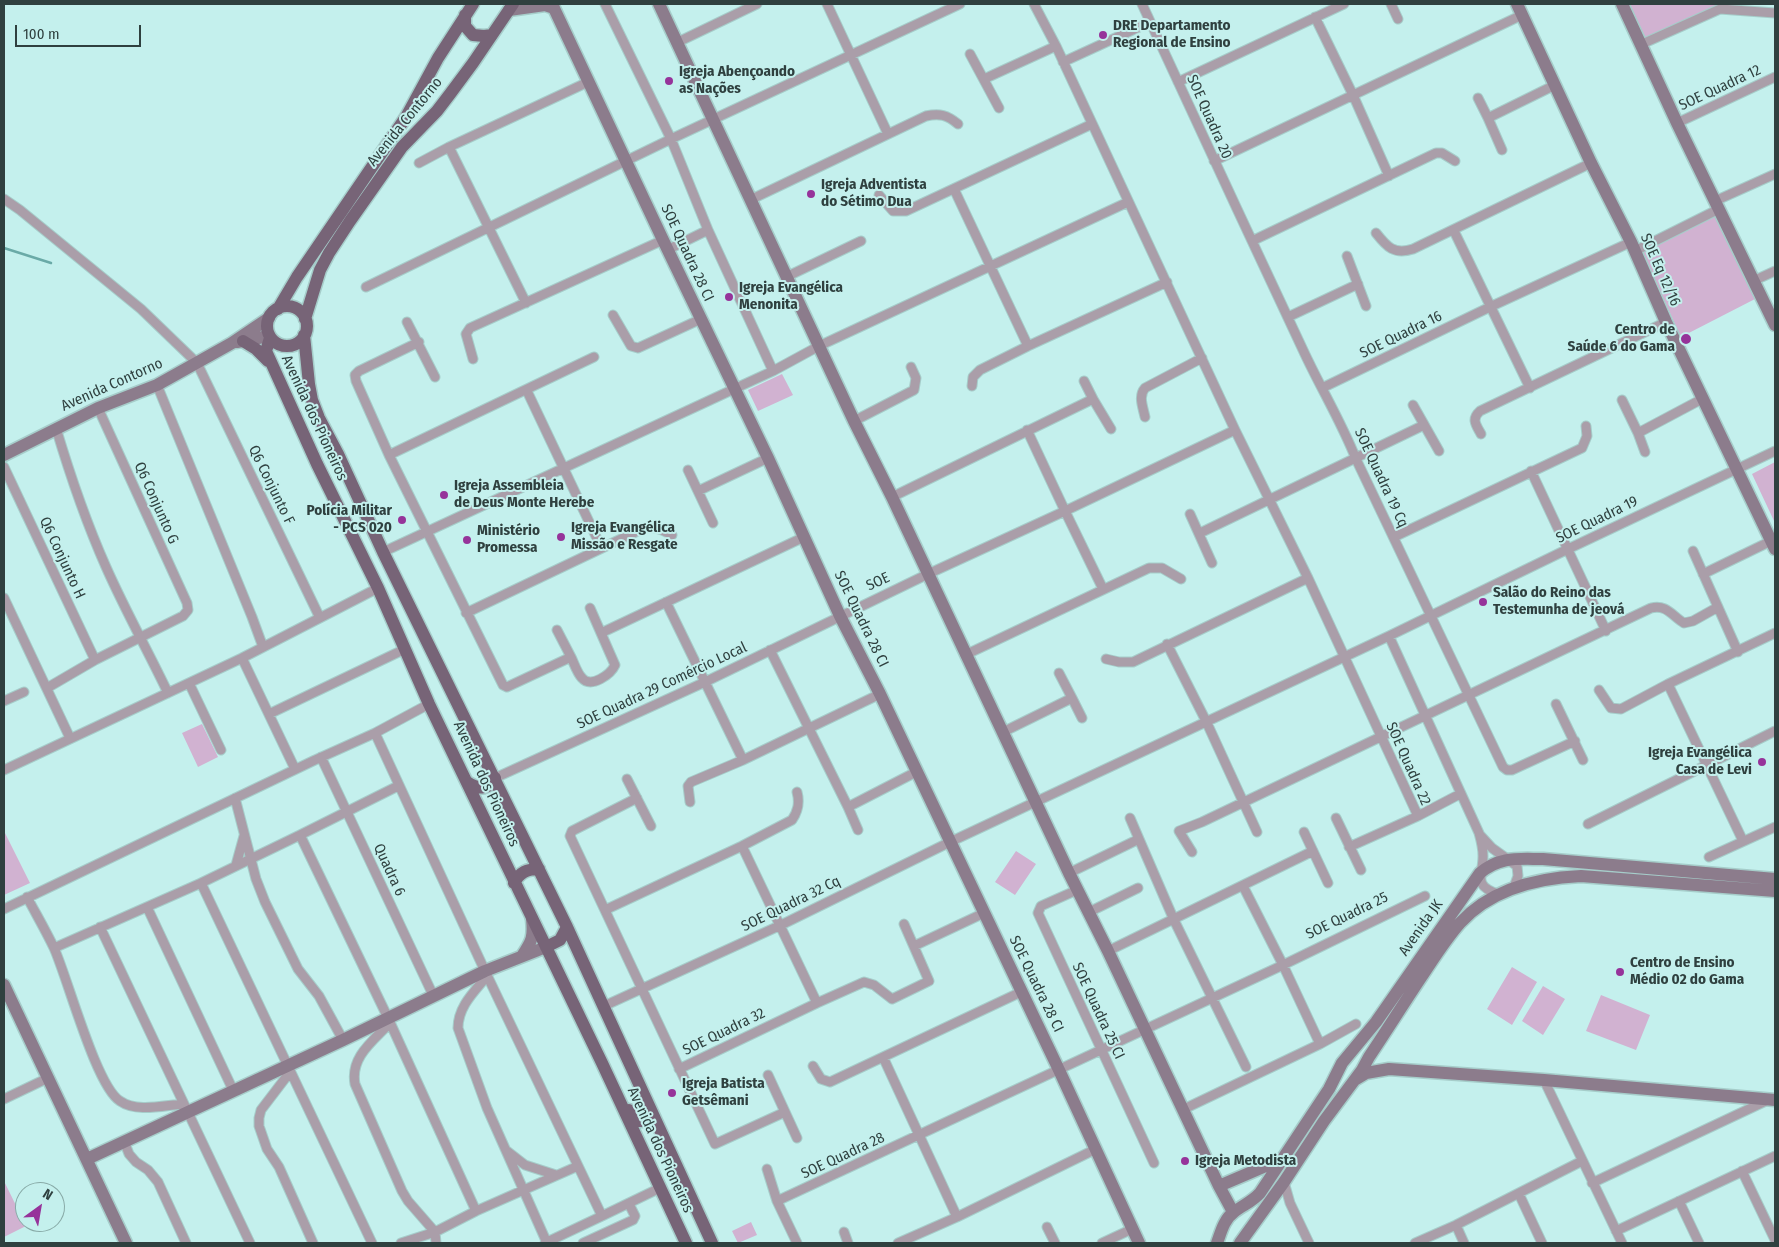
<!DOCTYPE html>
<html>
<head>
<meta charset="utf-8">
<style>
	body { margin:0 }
	#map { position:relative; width:1779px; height:1247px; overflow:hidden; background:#c4f0ed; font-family:"Fira Sans Condensed",sans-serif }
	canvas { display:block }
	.frame { position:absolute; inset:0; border:5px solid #2f403f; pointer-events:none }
	.north { position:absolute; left:15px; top:1182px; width:50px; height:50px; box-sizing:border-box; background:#c4f0ed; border:1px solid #88aaa7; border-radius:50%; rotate:32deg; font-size:14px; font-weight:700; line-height:20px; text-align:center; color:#2f403f }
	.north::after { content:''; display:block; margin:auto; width:18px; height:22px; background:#96339a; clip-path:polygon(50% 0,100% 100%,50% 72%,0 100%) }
	.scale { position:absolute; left:15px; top:25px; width:126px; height:22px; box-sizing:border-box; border:2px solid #2f403f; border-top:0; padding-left:6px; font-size:15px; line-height:18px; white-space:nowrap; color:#2f403f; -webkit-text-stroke:4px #c4f0ed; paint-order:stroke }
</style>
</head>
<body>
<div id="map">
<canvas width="1779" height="1247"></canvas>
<div class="frame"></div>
<div class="north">N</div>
<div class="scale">100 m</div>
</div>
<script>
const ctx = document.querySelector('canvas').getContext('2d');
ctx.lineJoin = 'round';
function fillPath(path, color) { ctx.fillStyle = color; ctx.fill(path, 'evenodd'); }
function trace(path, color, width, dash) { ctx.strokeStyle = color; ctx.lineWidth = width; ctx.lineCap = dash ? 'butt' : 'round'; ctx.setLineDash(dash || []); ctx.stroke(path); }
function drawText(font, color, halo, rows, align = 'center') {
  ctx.font = font + ' "Fira Sans Condensed",sans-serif'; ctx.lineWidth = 4; ctx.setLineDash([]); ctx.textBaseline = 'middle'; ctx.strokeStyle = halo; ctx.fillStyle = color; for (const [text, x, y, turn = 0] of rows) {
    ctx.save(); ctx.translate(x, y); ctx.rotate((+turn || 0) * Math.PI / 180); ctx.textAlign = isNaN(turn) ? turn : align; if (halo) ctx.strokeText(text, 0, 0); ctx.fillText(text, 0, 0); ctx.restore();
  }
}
fillPath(new Path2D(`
	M1629 4H1720L1646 39Z
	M1716 215 1755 299 1681 337 1642 252Z
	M782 374 793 395 758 411 748 390Z
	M1775 462V523L1752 474Z
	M202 724 218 757 198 767 182 733Z
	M4 831 30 883 4 895Z
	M1016 851 1036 864 1015 895 995 882Z
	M1512 967 1537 982 1512 1025 1487 1009Z
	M1543 986 1565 999 1543 1035 1522 1021Z
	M1601 995 1650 1015 1636 1050 1586 1031Z
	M4 1181 26 1226 4 1237Z
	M751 1222 757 1235 738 1243 732 1231Z`), '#d1b2d1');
trace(new Path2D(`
	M4 248 51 263`), '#6aaaa7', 2.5);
const street = new Path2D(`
	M605 4 671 139 708 230 773 371
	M827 4 888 134
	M1034 4 1056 46 1235 430 1308 578 1418 816
	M1142 4C1195 119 1249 235 1303 350 1320 387 1341 421 1356 459L1503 767 1507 770H1512L1575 741
	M1391 4 1398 19
	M1315 17 1353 95 1389 176
	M676 43 757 4
	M1642 44 1720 9 1775 13
	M970 54 999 108
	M1063 62 1150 22
	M984 79 1056 46
	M1178 82 1344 4
	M1478 98 1488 118 1555 85
	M1488 118 1502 150
	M1677 123 1775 77
	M449 147 526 303
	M1214 161 1522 15
	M419 163 449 147 588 82
	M954 189 1028 346 1167 282
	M879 195 893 211H906L1092 124
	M4 199 20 210 141 309 197 363 320 618
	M752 199 926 116C940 113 947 115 958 124
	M1715 201 1775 174
	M1454 231 1530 388
	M1376 233C1387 247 1394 255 1413 249L1591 163
	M1252 241 1436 153H1442L1455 161
	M667 250 708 230
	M1635 251 1719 209
	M1347 256 1366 306
	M786 277 861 241
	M1753 281 1775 271
	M366 287 671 139 960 4
	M613 315 631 346 638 348 701 319
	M1288 317 1358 284
	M407 322 435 377
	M419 342 359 371 355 375 356 381 389 455 503 685 507 687 571 657C574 663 577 673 582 678 591 689 611 674 615 665L590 608
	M473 359 466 334 470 328 663 240
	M157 385 252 617 263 647
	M972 386 973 377 980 370 1028 346
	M1322 388 1492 306 1631 242
	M527 391 601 547
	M1093 399 1111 429
	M1622 400 1638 433 1702 399
	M1413 405 1439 451
	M1145 417C1143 407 1138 396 1145 388L1202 358
	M854 421 914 390 916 378 911 367
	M56 428C70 475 86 522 106 567 125 610 148 651 168 693
	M1027 430 1065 511 1103 589
	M1638 433 1645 452
	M1481 434C1476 425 1471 419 1480 411L1666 322
	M389 455 594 357
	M4 467 95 660
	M688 470 713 523
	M1531 471 1606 631
	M698 491 768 458
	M892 497 1093 399 1084 381
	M1190 514 1212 563
	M1200 533 1424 425
	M1394 537 1582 448 1587 436 1586 426
	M1693 551 1738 652
	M383 552 734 389 773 371 819 346 1128 202
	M1703 574 1771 541
	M4 598 70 738
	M666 602 743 760
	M466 613 644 528C655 526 663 530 672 535
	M557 630 571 657
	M601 633 804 537
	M1389 636 1479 833C1481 840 1483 848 1483 856 1483 876 1472 885 1498 894
	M1167 644 1206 721 1257 832
	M770 650 848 807 916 772
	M965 655 1149 568H1162L1181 579
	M242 658 295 769
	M1106 659 1119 662H1133L1308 578
	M189 683 221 750
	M1668 684 1743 841
	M47 688 95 660 183 616 188 610 187 603 98 408
	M1599 690 1611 708 1621 709 1668 684 1775 633
	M1072 698 1082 718
	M4 701 24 692
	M1556 704 1583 760
	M269 714 405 649
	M1003 732 1072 698 1059 673
	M375 733 485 971 602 1216 660 1188
	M321 757 433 995
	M4 770 242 658 378 588
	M495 778 705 682 928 574 1065 511 1235 430
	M627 779 651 826
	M398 786 300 835 388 1018 476 1211 578 1166
	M235 798 256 879 265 902 298 969 319 996 343 1040
	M637 798 572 831 570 836 715 1144 785 1112
	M690 802 688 786 691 782 743 760 880 694
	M848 807 858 830
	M1336 818 1361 870
	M1588 824 1775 731
	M1304 832 1328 883
	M300 835 201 883 372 1243
	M1480 835 1492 848 1517 866 1518 876 1514 887
	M1139 839 1174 920 1246 1067
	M742 846 817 1003
	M1349 847 1418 816 1460 794
	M1192 852 1179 831 1202 822 1651 608C1667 604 1672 616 1684 623L1693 621 1718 607
	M1709 857 1775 827
	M236 865 244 836
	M1069 873 1139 839 1130 818
	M1243 886 1283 965 1320 1044
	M1077 890 1041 906 1038 913 1154 1163
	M27 897C36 914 46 931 54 948 68 979 96 1086 120 1101 137 1113 165 1105 184 1104
	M147 907 233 1090
	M4 909 315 760 375 733 429 704
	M605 910 742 846 792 820C798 811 800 803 797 792
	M1089 912 1138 888
	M100 927 250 1243
	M914 946 984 913
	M54 948 201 883
	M1108 951 1313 851
	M487 976C475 991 458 1006 458 1028L487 1108 547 1243
	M604 1006 781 925 950 842 1389 636 1568 549 1775 451
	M390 1023C373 1041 350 1057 355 1084L402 1191 408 1201 435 1232 436 1243
	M883 1057 957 1217
	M813 1066 821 1079 830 1082 1021 992
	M679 1069 817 1003 864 982 874 985 892 999 929 981 904 924
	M290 1072 261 1110 259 1118V1126L267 1149 279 1167 313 1243
	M768 1075 797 1138
	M1544 1080 1622 1243
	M4 1099 48 1078
	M1184 1109 1320 1044 1356 1024
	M124 1141 129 1154 136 1162 148 1170 158 1182 186 1243
	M507 1151 525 1165 556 1175
	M767 1169 777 1201 797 1243
	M1742 1171 1775 1240
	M1284 1182 1290 1203 1309 1243
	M1592 1183 1768 1100
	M1519 1194 1542 1243
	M777 1201 1283 965 1425 896
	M1679 1201 1699 1243
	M1456 1225 1464 1243
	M1047 1227 1055 1243
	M1616 1231 1775 1156
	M844 1232 848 1243
	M401 1243 435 1232 476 1211
	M545 1243 602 1216
	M583 1243 633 1220 635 1216 629 1204
	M898 1243 957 1217 1096 1149
	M1102 1243 1132 1229
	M1415 1243 1456 1225 1582 1161`);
const secondary = new Path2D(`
	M552 4 663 240 768 458 840 616 880 694 1059 1070 1139 1243
	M659 4 854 421 892 497 1069 873 1108 951 1219 1186 1233 1212
	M1517 4 1591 163 1631 242 1666 322 1775 549
	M1622 4 1677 123 1775 325
	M509 10 545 5 554 8
	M237 342 269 336
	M4 455 98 408 157 385 232 343 269 318
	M522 956C532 941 534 937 532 919
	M4 985 126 1243
	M1356 1079 1366 1073 1389 1069 1544 1080 1775 1100
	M87 1159 343 1040 485 971 546 947
	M1219 1186 1282 1159
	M1217 1243C1221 1232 1224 1219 1234 1212 1243 1205 1252 1202 1260 1193L1329 1089 1342 1063 1376 1022 1480 873C1500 856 1518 859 1543 859L1775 879
	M1240 1243 1284 1182 1324 1121 1362 1070 1369 1057C1387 1030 1404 1003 1422 976 1434 958 1445 940 1460 923 1491 889 1536 878 1581 876L1775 891`);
const primary = new Path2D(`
	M465 15V26L473 35 484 36 492 35
	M267 326a20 20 0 1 1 40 0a20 20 0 1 1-40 0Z
	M278 309 297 277 406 117 438 58 473 4
	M305 319 320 270 329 253 350 221 402 147 437 111 450 94 473 63 513 4
	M304 335 309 384 312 400 319 418 338 454 383 552 567 927 712 1243
	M270 338 266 351 317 464 378 588 429 704 602 1063 686 1243
	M243 341 256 349 268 361
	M467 782C477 789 489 791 495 778
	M514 883C520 872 527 869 539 869
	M546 947 560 940 567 927
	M629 1110 634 1121H643L648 1118 651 1110`);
trace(street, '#a6cdca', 11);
trace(secondary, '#a6cdca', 15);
trace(primary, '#a6cdca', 15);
trace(street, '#aa9ea9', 9);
trace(secondary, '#8c7c8c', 12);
trace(primary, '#776477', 12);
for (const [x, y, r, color] of [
	[1103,35,5,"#96339a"],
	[669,81,5,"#96339a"],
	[811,194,5,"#96339a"],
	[729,297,5,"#96339a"],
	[1686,339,6,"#96339a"],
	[444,495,5,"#96339a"],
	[402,520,5,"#96339a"],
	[561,537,5,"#96339a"],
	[467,540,5,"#96339a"],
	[1483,602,5,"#96339a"],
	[1762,762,5,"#96339a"],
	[1620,972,5,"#96339a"],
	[672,1093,5,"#96339a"],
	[1185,1161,5,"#96339a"]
]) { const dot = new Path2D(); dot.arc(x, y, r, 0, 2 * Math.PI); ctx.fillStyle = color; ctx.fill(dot); trace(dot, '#c4f0ed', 2); }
drawText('bold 15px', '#2f403f', '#c4f0ed', [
	["DRE Departamento",1113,26],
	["Regional de Ensino",1113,43],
	["Igreja Abençoando",679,72],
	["as Nações",679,89],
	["Igreja Adventista",821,185],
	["do Sétimo Dua",821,202],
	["Igreja Evangélica",739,288],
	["Menonita",739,305],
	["Centro de",1675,330,"right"],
	["Saúde 6 do Gama",1675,347,"right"],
	["Igreja Assembleia",454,486],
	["de Deus Monte Herebe",454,503],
	["Polícia Militar",392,511,"right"],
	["- PCS 020",392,528,"right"],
	["Igreja Evangélica",571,528],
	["Missão e Resgate",571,545],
	["Ministério",477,531],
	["Promessa",477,548],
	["Salão do Reino das",1493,593],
	["Testemunha de jeová",1493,610],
	["Igreja Evangélica",1752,753,"right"],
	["Casa de Levi",1752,770,"right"],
	["Centro de Ensino",1630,963],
	["Médio 02 do Gama",1630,980],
	["Igreja Batista",682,1084],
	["Getsêmani",682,1101],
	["Igreja Metodista",1195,1161]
], 'left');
drawText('15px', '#2f403f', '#c4f0ed', [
	["SOE Quadra 12",1720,88,-25],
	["SOE Quadra 20",1209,117,66],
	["Avenida Contorno",405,122,-51],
	["SOE Quadra 28 CI",687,253,65],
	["SOE Eq 12/16",1660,270,66],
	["SOE Quadra 16",1401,335,-26],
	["Avenida Contorno",112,385,-24],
	["Avenida dos Pioneiros",314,418,65],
	["SOE Quadra 19 Cq",1381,478,65],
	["Q6 Conjunto F",271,485,64],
	["Q6 Conjunto G",156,503,66],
	["SOE Quadra 19",1597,520,-26],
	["Q6 Conjunto H",62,558,65],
	["SOE",878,582,-25],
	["SOE Quadra 28 CI",861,619,64],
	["SOE Quadra 29 Comércio Local",662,686,-25],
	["SOE Quadra 22",1408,764,66],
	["Avenida dos Pioneiros",486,784,65],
	["Quadra 6",389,870,65],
	["SOE Quadra 32 Cq",791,904,-26],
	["SOE Quadra 25",1347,916,-26],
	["Avenida JK",1421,928,-55],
	["SOE Quadra 28 CI",1036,984,64],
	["SOE Quadra 25 CI",1098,1011,65],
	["SOE Quadra 32",724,1032,-26],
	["Avenida dos Pioneiros",660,1150,65],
	["SOE Quadra 28",843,1156,-25]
]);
</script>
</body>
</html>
